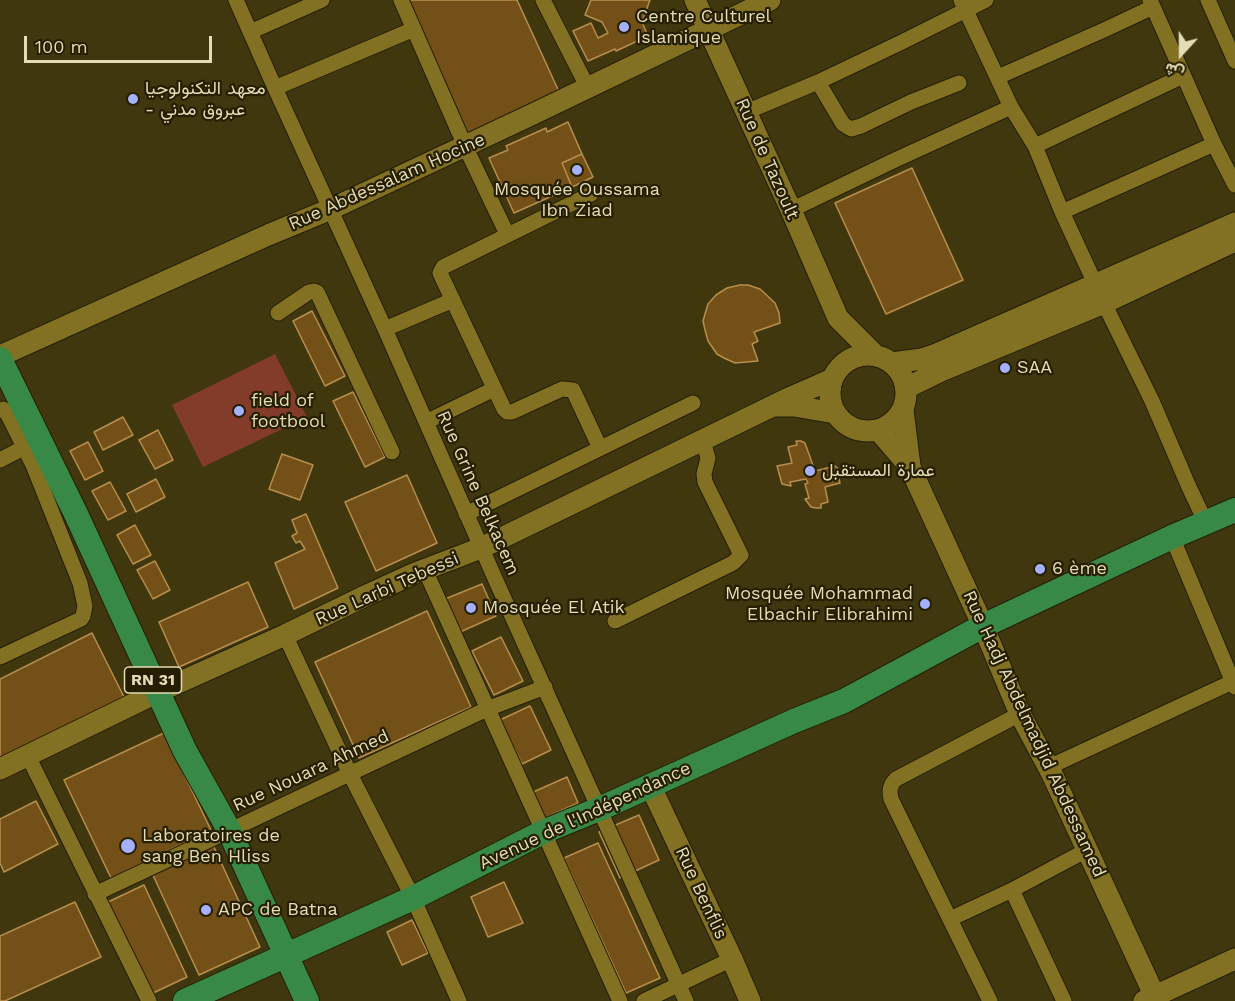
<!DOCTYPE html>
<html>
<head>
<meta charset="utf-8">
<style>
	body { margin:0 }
	#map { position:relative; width:1235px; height:1001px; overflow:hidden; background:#40370e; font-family:"Work Sans",Vazirmatn,sans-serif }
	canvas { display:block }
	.north { position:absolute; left:1151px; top:24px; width:60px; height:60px; -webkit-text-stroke:4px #251e00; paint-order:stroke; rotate:201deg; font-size:16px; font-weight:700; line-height:24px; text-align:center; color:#e4dcb7 }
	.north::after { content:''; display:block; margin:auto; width:21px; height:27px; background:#e4dcb7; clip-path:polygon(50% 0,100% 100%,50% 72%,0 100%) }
	.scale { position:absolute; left:24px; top:36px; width:188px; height:27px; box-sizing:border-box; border:3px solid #e4dcb7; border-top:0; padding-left:8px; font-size:18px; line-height:21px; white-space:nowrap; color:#e4dcb7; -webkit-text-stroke:4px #251e00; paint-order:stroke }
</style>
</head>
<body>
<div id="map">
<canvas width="1235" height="1001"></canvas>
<div class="north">ش</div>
<div class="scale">100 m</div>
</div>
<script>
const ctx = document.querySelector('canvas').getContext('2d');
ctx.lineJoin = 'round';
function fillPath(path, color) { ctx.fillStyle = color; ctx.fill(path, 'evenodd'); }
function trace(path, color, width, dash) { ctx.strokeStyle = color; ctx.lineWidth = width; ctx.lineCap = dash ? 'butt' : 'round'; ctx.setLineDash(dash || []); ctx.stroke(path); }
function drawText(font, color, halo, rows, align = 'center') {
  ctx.font = font + ' "Work Sans",Vazirmatn,sans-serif'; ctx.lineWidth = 4.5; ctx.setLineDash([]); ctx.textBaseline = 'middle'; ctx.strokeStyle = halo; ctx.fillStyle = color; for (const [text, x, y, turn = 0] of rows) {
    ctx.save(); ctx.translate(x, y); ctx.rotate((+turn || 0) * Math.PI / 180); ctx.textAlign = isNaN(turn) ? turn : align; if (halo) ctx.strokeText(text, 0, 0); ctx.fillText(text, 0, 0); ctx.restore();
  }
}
fillPath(new Path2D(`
	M275 354 307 417 203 467 172 405Z`), '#833c29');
const building = new Path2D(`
	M407 0H517L561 96 467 137Z
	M591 0H650L642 22 648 36 616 51 615 49 588 61 573 31 591 23 598 38 608 33 602 22 585 15Z
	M568 122 582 154 562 163 572 187 514 213 489 158 508 150 506 146 546 128 547 132Z
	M582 154 593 177 572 187 562 163Z
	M912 168 963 280 886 314 835 203Z
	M740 285H748L760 289 775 303 779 313 780 323 754 332 758 341 752 344 758 361 735 363 724 358 717 354 708 341 705 330 703 321 708 304 716 295 727 288Z
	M312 311 345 376 325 386 293 321Z
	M353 392 385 457 365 467 333 401Z
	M123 417 133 435 103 450 94 432Z
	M158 430 173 460 155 469 139 440Z
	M796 441H801L805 443 815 471 835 466 844 474 838 475 840 483 825 487 828 502 821 504V508H816L811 507 805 499 809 498 805 484 808 483 806 479 790 482 791 486 782 484 777 466 792 463 788 447 797 445Z
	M88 442 103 471 85 480 70 451Z
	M282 454 313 465 300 500 269 489Z
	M407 475 437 543 376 571 345 502Z
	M156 479 165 497 136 512 127 494Z
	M110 482 126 511 108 520 92 491Z
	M306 514 338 588 294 609 275 563 305 549 300 541 296 543 292 536 297 533 292 520Z
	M135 525 151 555 133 564 117 535Z
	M155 561 170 590 153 599 137 570Z
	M248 582 268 627 179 667 159 622Z
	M482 584 496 616 460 632 445 599Z
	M427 611 471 707 359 758 315 662Z
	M92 633 124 697 0 758V679Z
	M501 637 523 681 494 695 472 651Z
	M530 706 551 750 522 764 500 720Z
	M164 733 211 830 111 878 64 780Z
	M567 777 578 803 543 819 531 793Z
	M36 801 58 844 4 872 0 863V819Z
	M639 815 659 860 620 878 599 832Z
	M598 843 660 978 626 993 564 858Z
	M213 845 260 947 199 975 152 873Z
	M504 882 523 923 488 937 471 897Z
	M144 885 187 977 151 994 108 902Z
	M75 902 101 957 5 1001H0V936Z
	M412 920 428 953 402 965 387 932Z`);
fillPath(building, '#725017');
trace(building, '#b88e4d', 1.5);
const street = new Path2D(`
	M236 0 275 88 385 329 497 583 686 1001
	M401 0 465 146 507 234
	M543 0 588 88
	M961 0 1011 107 1035 146 1062 212 1104 303 1152 401 1189 487 1206 523
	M1150 0 1214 144 1235 185
	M1208 0 1235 61
	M250 32 322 0
	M998 77 1104 30 1153 7
	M818 82 843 124 851 129 861 126 911 102 959 83
	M275 88 414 29
	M746 112 818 82 902 42 986 0
	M1035 146 1183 76
	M591 194 443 267 440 273 504 409 507 412H512L562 389 573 390 600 448
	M791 210 895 160 1011 107
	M1062 212 1214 144
	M278 313 309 292 314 291 317 292 392 452
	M385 329 453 300
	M0 410 3 409 6 411 33 465 80 583 85 606 83 616 81 619 0 657
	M426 422 494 389
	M0 460 25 447
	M466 514 693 403
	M1172 537 1235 687
	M425 570 620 1001
	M615 621 733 563 741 555 705 482 704 474 708 458 703 441
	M285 635 350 774 413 898 459 1001
	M28 756 149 1001
	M1049 767 1232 682
	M1012 890 1064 1001
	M95 894 487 709 545 687
	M950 919 1012 890 1087 850
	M644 1001 732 959
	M990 1001 891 799C889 790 890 785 896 779L1020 714`);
const secondary = new Path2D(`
	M695 0 791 210 838 318 875 355
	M830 393a38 38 0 1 1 76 0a38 38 0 1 1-76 0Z
	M0 356 268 235 331 209 531 115 770 0
	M892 363 922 359 934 355 1235 223
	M906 388 941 371 1104 303 1235 241
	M777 406H794L835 413
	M903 410 910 466
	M878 430 910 467 983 626 1020 714 1052 774 1157 1001
	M0 769 158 692 285 635 365 596 413 574 481 548 789 398 832 379
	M650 785 732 959 750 1001
	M1144 1001 1235 959`);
const primary = new Path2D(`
	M0 359 76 514 185 751 229 830 307 1001
	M185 1001 413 898 543 832 599 809 794 721 844 701 983 626 1172 537 1235 510`);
trace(street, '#241e07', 17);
trace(secondary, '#241e07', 23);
trace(primary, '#241e07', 26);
trace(street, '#827123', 15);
trace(secondary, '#827123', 21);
trace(primary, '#388945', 24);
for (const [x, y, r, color] of [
	[624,27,6,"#a5b1fc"],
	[133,99,6,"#a5b1fc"],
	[577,170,6,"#a5b1fc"],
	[1005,368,6,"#a5b1fc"],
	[239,411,6,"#a5b1fc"],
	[810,471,6,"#a5b1fc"],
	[1040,569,6,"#a5b1fc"],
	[925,604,6,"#a5b1fc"],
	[471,608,6,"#a5b1fc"],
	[128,846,8,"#a5b1fc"],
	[206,910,6,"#a5b1fc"]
]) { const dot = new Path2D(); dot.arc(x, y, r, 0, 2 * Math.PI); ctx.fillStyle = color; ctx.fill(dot); trace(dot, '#251e00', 2); }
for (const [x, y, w] of [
	[153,680,57]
]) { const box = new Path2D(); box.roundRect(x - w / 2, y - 13, w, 26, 4.5); ctx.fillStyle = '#251e00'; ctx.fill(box); trace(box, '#e4dcb7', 1.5); }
drawText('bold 16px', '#e4dcb7', null, [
	["RN 31",153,680]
]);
drawText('18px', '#e4dcb7', '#251e00', [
	["Centre Culturel",636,17],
	["Islamique",636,38],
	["معهد التكنولوجيا",145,89],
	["- عبروق مدني",145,110],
	["Mosquée Oussama",577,190,"center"],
	["Ibn Ziad",577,211,"center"],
	["SAA",1017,368],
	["field of",251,401],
	["footbool",251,422],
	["عمارة المستقبل",822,471],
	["6 ème",1052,569],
	["Mosquée Mohammad",913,594,"right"],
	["Elbachir Elibrahimi",913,615,"right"],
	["Mosquée El Atik",483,608],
	["Laboratoires de",142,836],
	["sang Ben Hliss",142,857],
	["APC de Batna",218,910]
], 'left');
drawText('18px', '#e4dcb7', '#251e00', [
	["Rue de Tazoult",767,159,66],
	["Rue Abdessalam Hocine",387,182,-24],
	["Rue Grine Belkacem",478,493,66],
	["Rue Larbi Tebessi",387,589,-24],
	["Rue Hadj Abdelmadjid Abdessamed",1034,734,65],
	["Rue Nouara Ahmed",311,771,-25],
	["Avenue de l'Indépendance",585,816,-25],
	["Rue Benflis",701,893,65]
]);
</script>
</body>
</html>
